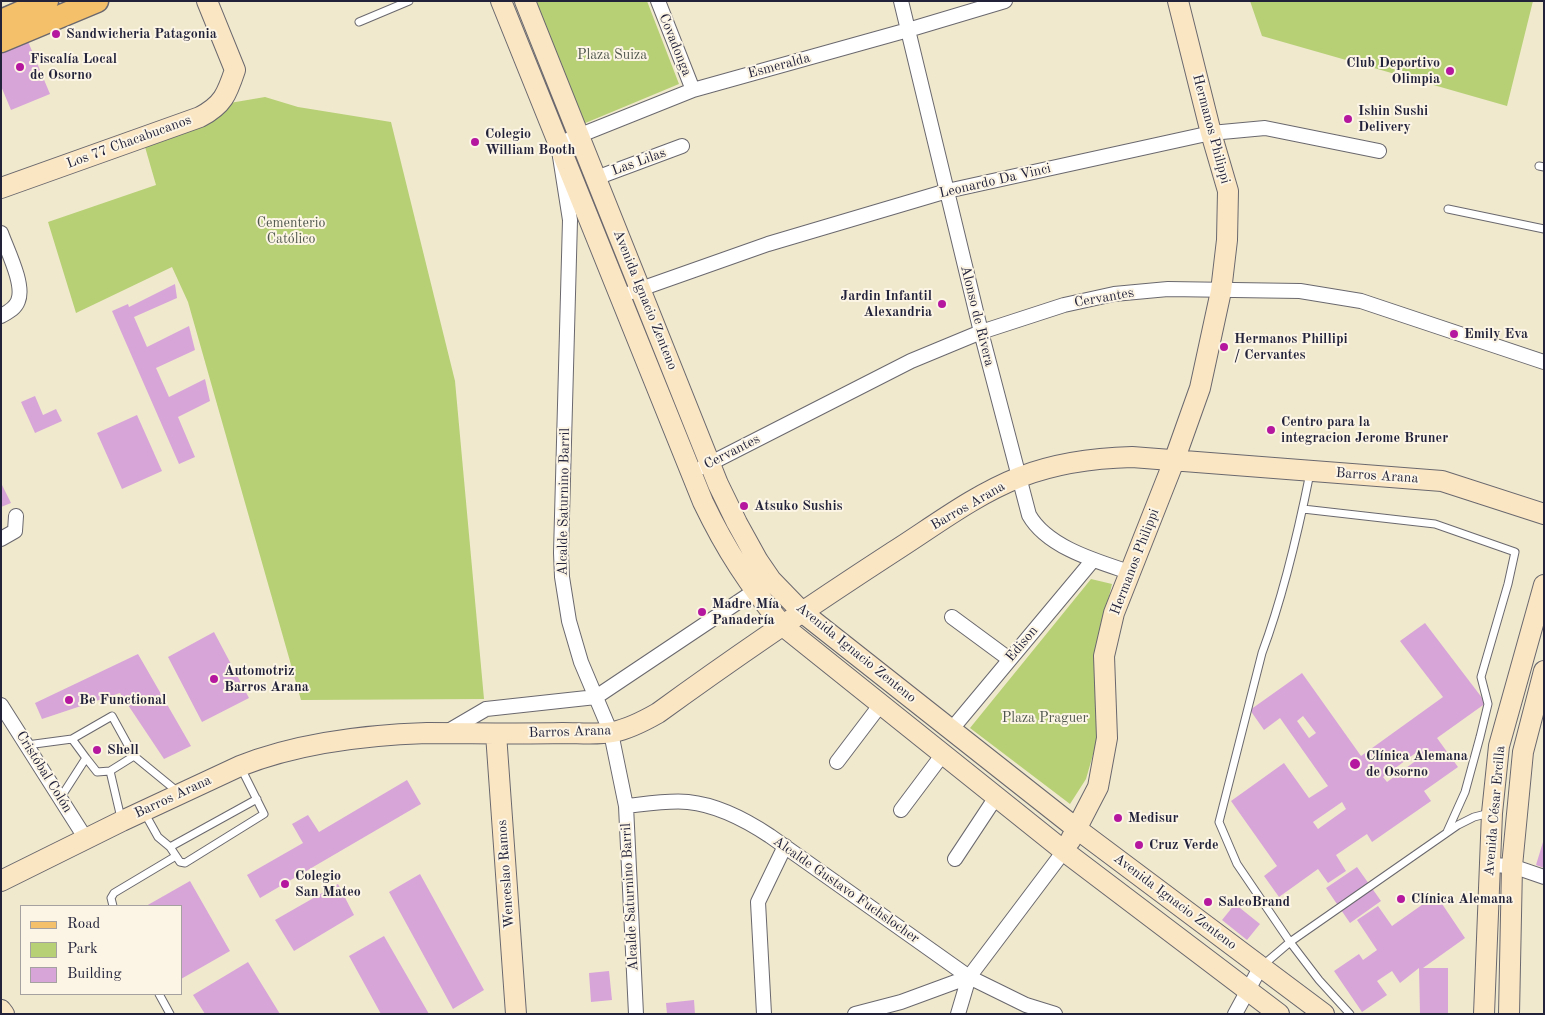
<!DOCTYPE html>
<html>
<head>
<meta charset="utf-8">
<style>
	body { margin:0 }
	#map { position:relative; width:1545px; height:1015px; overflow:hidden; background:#f0e9ce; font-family:"Old Standard TT",serif }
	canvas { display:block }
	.frame { position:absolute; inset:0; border:2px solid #22223b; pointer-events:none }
	.legend { position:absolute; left:20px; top:905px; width:162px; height:90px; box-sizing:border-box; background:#fcf5e5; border:1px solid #a5a1a1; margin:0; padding:6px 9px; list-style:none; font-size:15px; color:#22223b }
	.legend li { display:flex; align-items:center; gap:10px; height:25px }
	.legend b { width:25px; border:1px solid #a5a1a1 }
</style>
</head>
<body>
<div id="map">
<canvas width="1545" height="1015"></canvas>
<div class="frame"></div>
<ul class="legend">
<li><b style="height:6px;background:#f4c16a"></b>Road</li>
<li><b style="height:14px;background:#b7d076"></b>Park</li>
<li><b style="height:14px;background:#d7a5d8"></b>Building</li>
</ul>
</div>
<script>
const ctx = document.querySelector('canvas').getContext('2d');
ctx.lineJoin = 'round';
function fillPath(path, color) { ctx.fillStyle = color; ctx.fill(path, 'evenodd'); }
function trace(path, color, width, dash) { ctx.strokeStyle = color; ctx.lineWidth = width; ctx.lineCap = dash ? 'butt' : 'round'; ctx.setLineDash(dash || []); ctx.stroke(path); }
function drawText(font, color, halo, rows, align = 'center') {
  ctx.font = font + ' "Old Standard TT",serif'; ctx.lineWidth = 4; ctx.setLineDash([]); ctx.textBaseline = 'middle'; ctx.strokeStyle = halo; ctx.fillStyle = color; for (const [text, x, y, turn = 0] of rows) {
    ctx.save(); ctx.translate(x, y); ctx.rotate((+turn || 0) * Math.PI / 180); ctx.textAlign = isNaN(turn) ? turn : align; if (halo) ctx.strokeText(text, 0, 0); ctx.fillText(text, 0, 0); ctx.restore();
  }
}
fillPath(new Path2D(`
	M535 1H647L679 84 583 124Z
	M1250 1H1533L1507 106 1262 36Z
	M265 97 298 107 391 122 455 381 484 699 301 700 188 302 172 267 76 313 48 222 156 185 143 140 218 105Z
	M1091 579 1112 584 1095 655 1098 737 1086 779 1070 804 970 728Z`), '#b7d076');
fillPath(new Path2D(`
	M27 39 50 94 11 110 1 86V49Z
	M175 284 177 298 134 317 147 347 189 326 195 350 156 368 169 397 205 379 210 401 178 417 195 457 179 464 112 311 128 304 129 307Z
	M35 396 43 415 56 409 62 421 35 433 21 402Z
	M137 415 162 471 122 489 97 433Z
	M1 483 11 503 1 507Z
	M1425 623 1486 703 1437 738 1458 767 1424 791 1431 801 1372 842 1367 834 1336 855 1346 871 1328 883 1318 869 1279 897 1264 876 1277 866 1231 801 1284 763 1309 798 1328 786 1280 718 1264 730 1250 710 1302 673 1361 756 1443 697 1400 641ZM1303 716 1316 733 1309 738 1297 721ZM1417 752 1421 757 1387 782 1383 777ZM1342 802 1346 809 1318 829 1313 822Z
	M214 632 249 698 202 722 168 657Z
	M138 654 191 746 164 759 120 693 42 719 35 703Z
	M407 780 421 804 260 898 247 875 303 843 292 824 308 815 319 832Z
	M1543 842H1544V868L1536 865Z
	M1357 867 1381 901 1350 923 1326 888Z
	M420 874 484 990 453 1009 389 892Z
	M190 881 230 951 181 979V906H146Z
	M338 884 354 915 294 951 275 920Z
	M1436 895 1465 938 1423 968H1448V1014H1420L1419 968 1400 983 1392 971 1377 981 1387 995 1362 1012 1334 971 1359 954 1363 960 1377 950 1357 920 1378 906 1392 926Z
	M1235 904 1260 924 1247 940 1222 920Z
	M384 936 429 1014H381L349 956Z
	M248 962 280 1014H205L193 995Z
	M609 971 612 1000 591 1002 589 973Z
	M694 1000 695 1014H667L666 1003Z`), '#d7a5d8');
const lane = new Path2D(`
	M359 22 409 1
	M1539 166 1544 167
	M1448 209 1544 229
	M1310 473C1298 533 1284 594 1262 653L1219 822 1237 864 1290 942 1319 980 1350 1014
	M1303 509 1435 524 1515 552 1508 584 1481 677 1488 704 1480 737 1465 792 1447 832
	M27 745 72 739 112 716 134 756 178 792
	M86 758 97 772 110 771
	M61 797 86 758 72 739
	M144 812 158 837 170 847 180 862 185 863 264 814 240 766
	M121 818 110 771 134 756
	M170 847 257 799
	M113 906 111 898 114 893 176 856
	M1262 966 1290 942 1458 825 1474 817 1490 813
	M159 994 170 1014`);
const street = new Path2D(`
	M658 1 693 90
	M901 1 981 332 1029 515C1047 547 1096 561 1129 572
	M596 178 682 146
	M1 233C7 250 25 285 18 301 15 309 8 312 1 316
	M632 292 768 244 947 191 1211 133 1265 128 1379 151
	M703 467 911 361 981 332 1064 305 1114 294 1168 289 1300 291 1361 301 1544 362
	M1 539 15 531 16 516
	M952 617 1009 659
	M1 705 86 839
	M951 730 1093 560
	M445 733 486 709 596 697 762 586
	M837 762 881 704
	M626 806C645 804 669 800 688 802 718 805 746 820 770 836L969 977 1026 1005 1055 1014
	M901 810 943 754
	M955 859 996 797
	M1490 865 1512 866 1544 877
	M636 1014 626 806 611 733 581 662 569 621 562 577 561 553 570 220 558 144 693 90 908 30 1005 1
	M764 1014 758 902 785 846
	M855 1014 901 1002 969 977 1064 851
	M958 1014 969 977
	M1235 1014 1261 966`);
const secondary = new Path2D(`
	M501 1 703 502C726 550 749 585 783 626L1064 851 1279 1014
	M525 1 718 484 737 523 758 561 771 580 802 612 1077 829 1324 1014
	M1 188 200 117C223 105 227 94 235 70L207 1
	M496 734 516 1014
	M1070 841 1098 787 1107 738 1104 656 1114 613 1174 461 1200 388 1221 291 1227 240 1228 191 1211 133 1178 1
	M1 881 122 821 240 766C298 743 365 735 427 733 472 733 518 734 563 733 579 733 597 735 613 732 629 729 644 721 658 713 735 657 813 604 893 552 934 526 974 495 1020 477 1056 463 1094 458 1132 457L1442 481 1544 514
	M1 1010 4 1014
	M1484 1014 1492 813 1499 746 1544 585
	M1509 1014 1512 866 1523 752 1544 671`);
const primary = new Path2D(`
	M1 21 47 1
	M1 41 97 1`);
trace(lane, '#6a686e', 9);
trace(street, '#6a686e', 16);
trace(secondary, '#6a686e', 22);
trace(primary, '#6a686e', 25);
trace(lane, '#fff', 7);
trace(street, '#fff', 14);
trace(secondary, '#fbe6c3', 20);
trace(primary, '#f4c16a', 22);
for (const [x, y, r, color] of [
	[56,34,5,"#b5179e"],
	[20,67,5,"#b5179e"],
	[1450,71,5,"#b5179e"],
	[1348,119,5,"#b5179e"],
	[475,142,5,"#b5179e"],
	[942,304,5,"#b5179e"],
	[1454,334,5,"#b5179e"],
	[1224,347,5,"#b5179e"],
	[1271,430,5,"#b5179e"],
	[744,506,5,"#b5179e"],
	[702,612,5,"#b5179e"],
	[214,679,5,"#b5179e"],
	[69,700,5,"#b5179e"],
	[97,750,5,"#b5179e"],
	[1355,764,6,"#b5179e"],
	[1118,818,5,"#b5179e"],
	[1139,845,5,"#b5179e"],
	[285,884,5,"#b5179e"],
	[1401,899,5,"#b5179e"],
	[1208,902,5,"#b5179e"]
]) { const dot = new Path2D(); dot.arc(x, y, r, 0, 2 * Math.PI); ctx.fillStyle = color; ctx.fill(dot); trace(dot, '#fcf5e5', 2); }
drawText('bold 14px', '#22223b', '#fcf5e5', [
	["Sandwicheria Patagonia",66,34],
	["Fiscalía Local",30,59],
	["de Osorno",30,75],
	["Club Deportivo",1440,63,"right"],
	["Olimpia",1440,79,"right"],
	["Ishin Sushi",1358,111],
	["Delivery",1358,127],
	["Colegio",485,134],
	["William Booth",485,150],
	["Jardin Infantil",932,296,"right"],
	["Alexandria",932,312,"right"],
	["Emily Eva",1464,334],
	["Hermanos Phillipi",1234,339],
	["/ Cervantes",1234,355],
	["Centro para la",1281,422],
	["integracion Jerome Bruner",1281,438],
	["Atsuko Sushis",754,506],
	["Madre Mía",712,604],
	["Panadería",712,620],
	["Automotriz",224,671],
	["Barros Arana",224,687],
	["Be Functional",79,700],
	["Shell",107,750],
	["Clínica Alemana",1366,756],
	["de Osorno",1366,772],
	["Medisur",1128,818],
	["Cruz Verde",1149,845],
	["Colegio",295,876],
	["San Mateo",295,892],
	["Clínica Alemana",1411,899],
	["SalcoBrand",1218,902]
], 'left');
drawText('14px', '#22223b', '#fcf5e5', [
	["Covadonga",675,45,68],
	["Esmeralda",779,66,-15],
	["Hermanos Philippi",1211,129,75],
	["Los 77 Chacabucanos",129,142,-20],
	["Las Lilas",639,162,-20],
	["Leonardo Da Vinci",995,181,-13],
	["Cervantes",1104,298,-10],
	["Avenida Ignacio Zenteno",645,300,68],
	["Alonso de Rivera",977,316,76],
	["Cervantes",732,452,-27],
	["Barros Arana",1377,476,4],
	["Alcalde Saturnino Barril",564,502,-89],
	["Barros Arana",968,506,-30],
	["Hermanos Philippi",1135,562,-69],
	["Edison",1022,644,-50],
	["Avenida Ignacio Zenteno",856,653,39],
	["Barros Arana",570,732,-2],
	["Cristóbal Colón",44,772,58],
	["Barros Arana",173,797,-25],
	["Avenida César Ercilla",1495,811,-85],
	["Wenceslao Ramos",506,874,-94],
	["Alcalde Gustavo Fuchslocher",846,890,35],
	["Alcalde Saturnino Barril",630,897,-93],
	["Avenida Ignacio Zenteno",1175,902,37]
]);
drawText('14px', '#4f564d', '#fcf5e5', [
	["Plaza Suiza",612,55],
	["Cementerio",291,223],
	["Católico",291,239],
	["Plaza Praguer",1045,718]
]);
</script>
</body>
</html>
